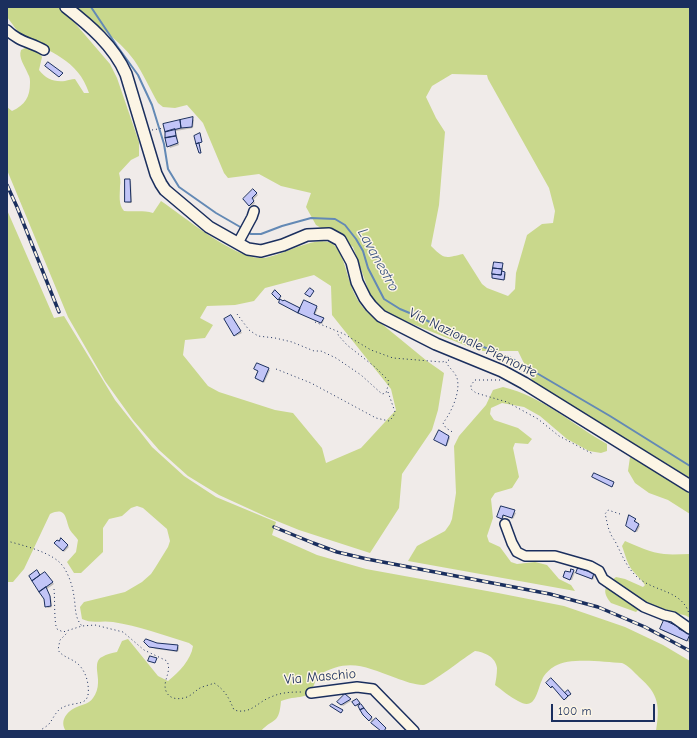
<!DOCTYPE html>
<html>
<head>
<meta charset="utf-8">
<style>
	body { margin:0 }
	#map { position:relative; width:697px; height:738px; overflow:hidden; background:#f0ebe9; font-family:"Comic Neue",sans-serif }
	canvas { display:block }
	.frame { position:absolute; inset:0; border:8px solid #1b2f5e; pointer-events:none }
	.scale { position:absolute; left:551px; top:704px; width:104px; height:18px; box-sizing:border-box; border:2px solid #1b2f5e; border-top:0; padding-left:5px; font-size:12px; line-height:14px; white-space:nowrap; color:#1b2f5e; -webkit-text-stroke:3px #fcf5e5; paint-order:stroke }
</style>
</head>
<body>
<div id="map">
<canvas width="697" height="738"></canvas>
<div class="frame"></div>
<div class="scale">100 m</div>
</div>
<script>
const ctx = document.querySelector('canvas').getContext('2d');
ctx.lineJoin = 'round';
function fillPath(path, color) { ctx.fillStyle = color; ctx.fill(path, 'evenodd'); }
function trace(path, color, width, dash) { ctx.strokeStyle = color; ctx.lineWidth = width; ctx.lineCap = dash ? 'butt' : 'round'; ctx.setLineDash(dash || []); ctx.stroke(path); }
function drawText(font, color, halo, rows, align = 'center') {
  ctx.font = font + ' "Comic Neue",sans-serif'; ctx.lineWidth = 3; ctx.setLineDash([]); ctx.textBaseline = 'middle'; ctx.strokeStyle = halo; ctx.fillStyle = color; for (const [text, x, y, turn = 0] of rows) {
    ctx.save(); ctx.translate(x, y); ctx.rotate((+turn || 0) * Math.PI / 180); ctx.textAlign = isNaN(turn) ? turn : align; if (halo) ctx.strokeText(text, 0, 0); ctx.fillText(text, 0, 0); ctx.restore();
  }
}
fillPath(new Path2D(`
	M7 7H61L110 64 117 78 139 142V156L131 160 119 173C120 177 121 182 120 186 120 195 118 204 124 211 134 212 143 210 153 213L161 201C183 216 234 258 260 258 279 259 320 230 335 246 344 256 346 273 351 285 354 295 359 303 366 311L427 361 444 373 438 410 432 430 402 474 399 508 370 553 299 530 267 517 219 495 188 476 159 450 133 420 105 381 68 317 7 170V107L12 111C25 105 30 97 30 83 30 80 30 77 28 74 25 66 18 58 21 50L29 46C35 48 39 52 42 57L39 70C46 79 53 82 65 81 69 80 71 79 75 79L84 93H89C78 59 50 53 23 36 17 32 12 23 7 17ZM314 275 331 286 332 315 391 389 396 410 361 448 326 463 322 448 293 413 275 410 219 392 208 386 183 355 185 340 205 338 213 325 200 318 207 306 235 305 254 301 265 288Z
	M73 7H690V478L578 409 534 384 518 351H479L388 314 371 297 353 247 316 225 306 207 311 193 281 186 259 174 228 178 224 173 203 123 187 105 175 108 163 107 158 103C150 89 143 73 134 60 118 38 94 24 73 7ZM452 74 487 75 488 79 549 188 555 211 553 223 542 224 527 235 516 273 515 289 508 296 487 288 482 284 463 254C445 258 445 260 431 246L439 205 445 132 436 118 426 97 432 86Z
	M7 210 54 318 64 316 115 400 152 447 184 476 216 497 276 522 272 535 317 555 366 569 498 593 564 606 625 627 663 645 690 661V731H656C660 706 659 694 639 677 634 672 629 666 622 663 604 662 570 657 555 666 550 669 544 674 542 680 537 690 536 712 518 701 510 697 502 690 495 685 496 680 497 674 497 668 496 657 484 652 475 651 466 656 430 685 423 685 415 685 404 681 396 678 365 667 349 657 317 676 309 704 303 693 281 701 279 725 274 717 261 731H66C59 721 67 711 77 707 83 704 89 704 93 698 96 694 98 688 98 683 99 675 93 661 102 657 107 654 112 653 117 652L122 641 128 639 158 676 168 681C179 672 191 660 193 646L189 643C164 635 138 626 113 622 102 620 92 624 82 619L80 607 84 602 125 592 142 582 151 574 155 568 168 547 170 541 167 529 143 508 137 506 131 508 122 516 109 519 103 528V552L81 573H74L67 562 76 552 78 540C76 537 72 533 70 530 65 519 67 506 50 514L24 569 13 582H7Z
	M503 387C542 396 573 425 607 444V451L601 453 589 451 567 439 540 416 524 407 502 403 491 408 490 414 494 420 518 428 532 439 528 444 515 443 513 448 519 477 512 488 495 493 491 499 493 518 487 536 489 542 500 547 511 562 517 564 535 562 547 565 559 579 571 585 575 591 408 561 417 546 445 531 450 524 452 519 456 493 454 446 459 436 486 405 493 390Z
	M630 457 690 491V514L668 500 649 493 635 483 628 471Z
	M625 541C637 546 651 553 664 554 673 555 681 554 690 554V618C684 614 682 615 675 613 665 609 656 606 645 603L636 612 611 603C601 591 605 585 616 577L625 579 643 587 645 585C641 579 636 575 632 570 627 563 625 554 622 546Z`), '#c9d88c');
fillPath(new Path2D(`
	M193 119 194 120 193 128 176 131 179 145 170 148 164 125Z
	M129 180 131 181 132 203H128L126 202Z
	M253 190 258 195 253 200 255 203 251 207 245 199Z
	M502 264 503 272 506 274 505 280 494 279 493 277Z
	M284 301 301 309 316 307 318 308 315 315 324 320 322 324 281 304Z
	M231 316 242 333 236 336 235 335Z
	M258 364 270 370 264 383 256 378 259 371 255 369Z
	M449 436 450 438 447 446 437 441Z
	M502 507 516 513 513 519 504 516 503 519 498 517Z
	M629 517 637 521 635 523 640 526 637 532 629 527Z
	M61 540 69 547 64 552 55 543Z
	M572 570 575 572 572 580 565 578 570 574Z
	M36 571 41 576 45 573 54 584 47 589 51 598 52 607 48 608 46 606 45 598 30 577Z
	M577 573 593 574 595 575 593 580Z
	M661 628H679L690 636V641L689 642 663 631Z
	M156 644 178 646 179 648 178 652 156 649 149 646Z
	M551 680 565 694 568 692 570 694 566 700 554 687 553 688 548 683Z
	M345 696 351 701 343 706 340 703Z
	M357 700 367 714 373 719 371 721 364 715 358 705 356 706 353 702Z`), '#0003');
trace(new Path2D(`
	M91 7 117 46 138 75 152 105 164 144 168 169 179 187 216 213 242 228
	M247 232 251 234H261L282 226 311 218 335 219 345 225 356 239 363 251 368 268 384 299 400 309 424 319 456 336 511 358 610 416 690 466`), '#6389b5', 2);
const building = new Path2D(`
	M48 62 63 73 59 77 45 66Z
	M193 117 192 127 181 128 180 120Z
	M180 120 181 128 165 132 163 124Z
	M175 129 176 136 165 138V132Z
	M200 133 202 142 196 144 194 136Z
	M176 136 178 143 167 147 165 138Z
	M199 143 201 153H199L196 144Z
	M125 179H130L131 202H125Z
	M253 189 257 193 252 198 254 201 249 206 243 199Z
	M494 262 503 263 502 269 493 268Z
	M493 268 502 269 501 275 492 274Z
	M502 271 505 272 504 280 492 278V274L501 275Z
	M310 288 314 291 310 297 305 294Z
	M275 290 281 296 278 300 272 294Z
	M280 299 283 301 284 300 300 308 298 313 279 303Z
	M304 300 317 306 314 314 324 318 321 323 298 313Z
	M231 315 241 331 234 336 224 319Z
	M257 363 269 368 263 382 255 378 258 371 254 369Z
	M439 430 449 436 446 446 434 440Z
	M594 473 614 482 612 487 592 477Z
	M501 506 515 510 512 518 503 515 502 519 497 517Z
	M629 515 636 519 634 521 639 524 635 532 626 526Z
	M61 538 68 545 63 551 54 543 57 540 59 541Z
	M578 568 594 573 592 579 576 573Z
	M571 569 574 570 570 580 563 577 565 571 570 572Z
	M37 570 40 575 32 581 29 576Z
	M45 572 53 582 39 592 32 581Z
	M46 587 50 596 51 606 45 607 44 599 39 592Z
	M664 620 679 627V629L690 634 687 641 660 629Z
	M146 639 157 643 178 645 177 651 149 647 144 642Z
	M150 656 157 658 155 663 148 661Z
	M551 678 568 696 564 700 552 686 551 688 546 683Z
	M568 690 571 694 568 696 565 693Z
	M345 694 351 699 341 705 337 702Z
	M357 699 360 703 355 706 352 702Z
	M332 704 343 710 341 713 330 706Z
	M361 704 364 708 360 710 358 706Z
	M364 708 367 712 372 717 369 721 363 715 360 710Z
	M376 718 386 728 384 731H381L371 723Z`);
fillPath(building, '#c2c5f7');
trace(building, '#1b2f5e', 1);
const minor = new Path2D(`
	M7 30C19 42 30 42 44 50
	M238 243 252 217 254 211
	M505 524 512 543 517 552 525 556H555L590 566 599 571 603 579 644 607 664 615 673 617 690 629
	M311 693 357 687 373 689 414 731`);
const major = new Path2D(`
	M66 7C89 25 114 46 126 74L156 174 161 184 165 190 209 227 248 249 261 251 283 245 307 235 329 234 340 240 352 262 357 282 365 298 371 306 381 316 436 344 502 371 524 383 690 486`);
trace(minor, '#1b2f5e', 12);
trace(major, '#1b2f5e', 14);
trace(new Path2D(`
	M152 130 164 128
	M237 314 249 330 258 336 275 338 292 342 314 351H321L336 358 361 375 382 394 386 393 389 382 388 380 375 367 347 345 338 335 339 332
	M315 322 344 334 371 350 393 358 442 362 446 361
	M449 360 446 361V362C449 368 455 372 457 378 461 392 451 413 443 423L446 428 454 433
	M276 369 311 383 376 418 389 421 393 417 395 412 388 392
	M500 380H475L471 385V389L476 393 507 402 538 419 559 436 593 454
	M620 514 608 510 605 514C607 520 607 526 610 532 611 536 614 539 616 543 622 555 626 566 636 576 654 593 685 589 690 618
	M7 541C22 545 46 551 58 561 67 568 73 586 74 597 76 607 74 617 82 626
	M54 589C55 599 54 624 57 629L63 632 82 626 95 625 123 632 144 650 167 661C171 670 166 676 165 685 165 698 176 701 187 697 192 695 195 691 200 688 204 686 210 685 214 683 225 690 229 698 234 710 251 715 257 702 271 697 282 692 292 692 303 692
	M39 731C42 729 46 727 49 724 53 719 55 713 60 709 75 699 91 710 88 685 87 678 85 672 80 666 73 658 63 658 58 650L60 640 68 632`), '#1b2f5e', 1, [1, 3]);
trace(minor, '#fcf5e5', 9);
trace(major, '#fcf5e5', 11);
const rail = new Path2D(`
	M7 185 17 207 59 312
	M274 527 313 543 337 552 367 559 550 594 598 607 645 627 690 651`);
trace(rail, '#1b2f5e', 3.5);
trace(rail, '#fcf5e5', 2, [6]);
drawText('14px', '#1b2f5e', '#fcf5e5', [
	["Via Nazionale Piemonte",473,343,26],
	["Via Maschio",320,677,-5]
]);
drawText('italic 15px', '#395482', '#fcf5e5', [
	["Lavanestro",378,260,61]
]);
</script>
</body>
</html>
